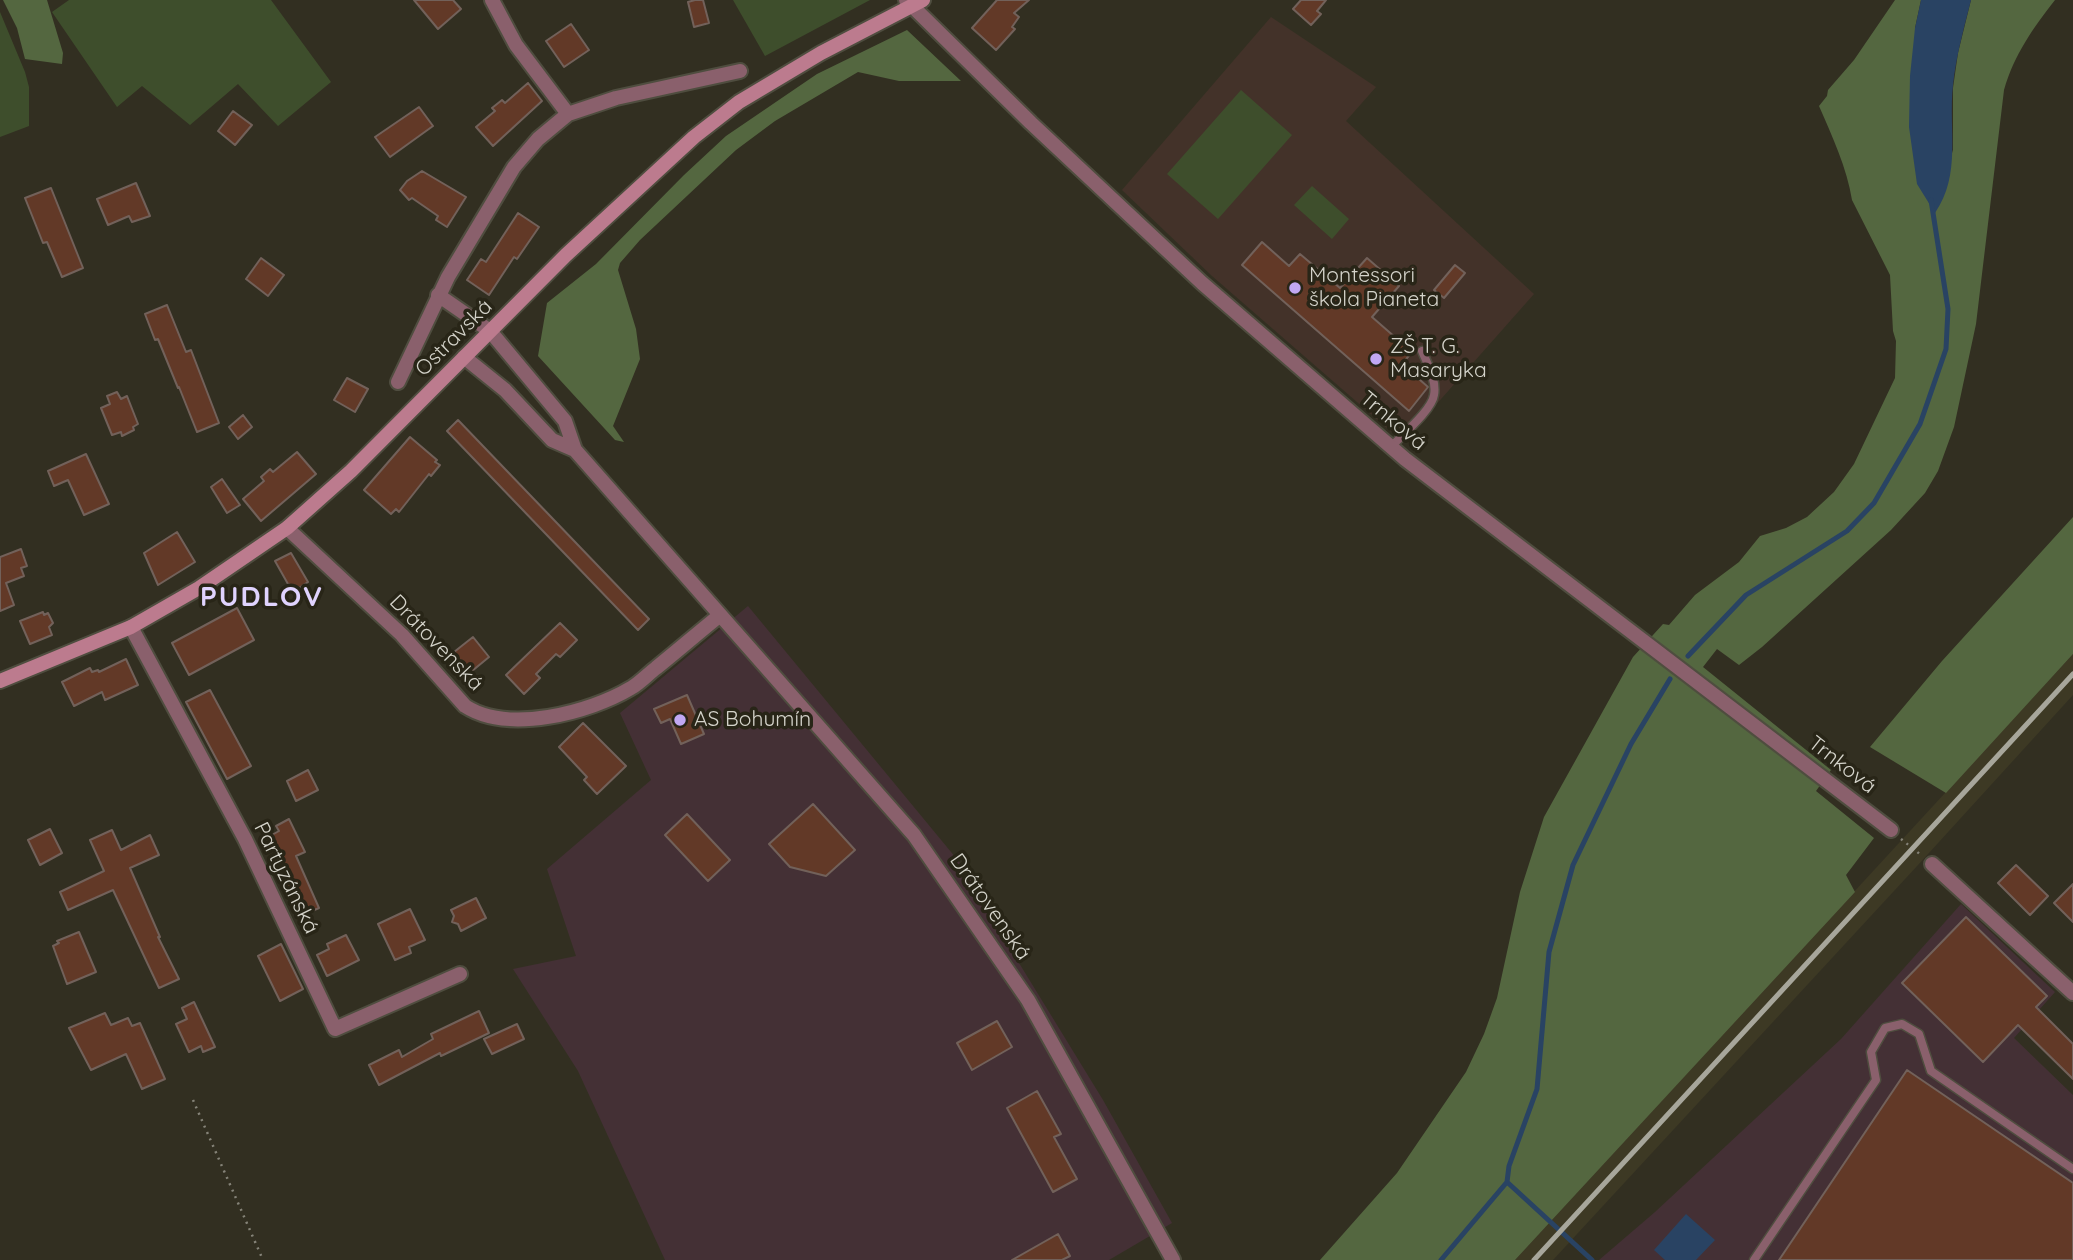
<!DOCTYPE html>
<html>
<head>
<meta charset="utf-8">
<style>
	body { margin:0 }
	canvas { display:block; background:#322f21 }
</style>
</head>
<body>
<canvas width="2073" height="1260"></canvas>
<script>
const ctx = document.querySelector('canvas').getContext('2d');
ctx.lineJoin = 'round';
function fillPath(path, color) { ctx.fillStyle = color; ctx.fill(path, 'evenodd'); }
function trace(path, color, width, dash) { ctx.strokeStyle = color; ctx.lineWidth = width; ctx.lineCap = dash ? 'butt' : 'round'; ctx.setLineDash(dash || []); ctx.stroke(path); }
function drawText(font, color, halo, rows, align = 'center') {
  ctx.font = font + ' Quicksand,sans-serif'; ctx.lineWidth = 7; ctx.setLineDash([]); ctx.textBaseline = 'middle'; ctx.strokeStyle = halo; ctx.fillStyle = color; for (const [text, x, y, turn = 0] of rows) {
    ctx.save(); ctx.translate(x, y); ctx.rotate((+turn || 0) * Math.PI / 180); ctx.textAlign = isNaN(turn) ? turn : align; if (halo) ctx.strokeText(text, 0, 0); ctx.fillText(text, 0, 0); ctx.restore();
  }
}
fillPath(new Path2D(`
	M2073 654V695L1918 865 1553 1260H1515Z`), '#3d3924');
fillPath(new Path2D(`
	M748 606 970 875 981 901 1103 1100 1172 1223 1109 1260H665L578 1071 513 969 576 956 547 869 651 780 620 713Z
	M1961 904 2055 992 2014 1038 2073 1095V1260H1599L1655 1212 1841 1039Z`), '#443035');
fillPath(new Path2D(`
	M1271 17 1376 87 1346 121 1534 294 1403 442 1212 276 1122 190Z`), '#433229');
fillPath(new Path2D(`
	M69 0H271L331 82 278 126 238 84 190 125 142 86 117 107 52 12Z
	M733 0H870L765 56Z
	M0 12 25 72 29 87V126L0 137Z
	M1241 90 1292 135 1218 219 1167 174Z
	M1312 186 1349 219 1332 239 1294 205Z`), '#3e4e2c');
fillPath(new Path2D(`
	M3 0H47L63 53 62 64 25 59 17 28Z
	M1895 0H1921L1915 28 1953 153V88L1958 53 1971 0H2055C2033 28 2014 55 2004 90L1976 324 1954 427 1938 471 1925 493 1891 530 1762 647 1739 665 1717 649 1703 667 1831 770 1816 791 1874 838 1846 875 1855 892 1515 1260H1320L1397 1173 1466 1072 1484 1034 1497 998 1520 892 1544 817 1633 657 1663 624 1669 625 1695 595 1739 562 1760 536 1786 528 1807 517 1834 492 1854 464 1895 378 1896 341 1893 331 1890 275 1852 200C1847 168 1832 136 1819 106L1827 96 1828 90 1854 60Z
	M907 30 961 81H899L858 72 775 121 736 150 640 240 620 263 618 270 636 329 640 359 613 426 624 442 615 440 538 356 547 303 596 264 684 175 726 136 817 74Z
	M2073 517V654L1946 793 1870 747 1942 661Z`), '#546740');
fillPath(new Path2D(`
	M1921 0H1971C1964 28 1956 56 1953 85 1948 129 1962 174 1935 213L1917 184 1909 127 1910 76 1915 28Z
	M1686 1214 1715 1240 1696 1260H1665L1654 1250Z`), '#294363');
trace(new Path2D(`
	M1688 656 1746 595 1847 531 1874 503 1920 424 1946 349 1948 309 1931 200
	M1441 1260 1507 1182
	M1592 1260 1507 1182 1509 1166 1537 1089 1549 952 1573 865 1631 744 1670 679`), '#294363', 5);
const building = new Path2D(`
	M414 0H453L461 9 438 29Z
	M695 0H703L709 23 694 27 688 2Z
	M997 0H1029L1014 13 1019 17 1012 27 1015 29 996 50 972 28Z
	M1301 0H1326L1317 11 1321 14 1311 25 1293 9Z
	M571 24 589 50 564 67 546 41Z
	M528 83 542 101 493 146 476 127 495 111 492 108 502 100 505 103Z
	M419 107 433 126 390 157 375 137Z
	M233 111 252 125 235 145 218 131Z
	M422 171 466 197 447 227 436 220 438 216 412 198 409 200 400 190 407 181Z
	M136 183 150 216 132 222 129 216 108 225 97 199Z
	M51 188 83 268 62 277 47 242 43 243 25 198Z
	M518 213 539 227 517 259 514 257 489 295 467 280 481 259 486 262Z
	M1262 242 1289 266 1300 254 1340 288 1367 258 1399 286 1372 317 1412 352 1402 364 1428 387 1409 411 1242 265Z
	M261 258 284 275 268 296 246 279Z
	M1455 265 1465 273 1444 298 1434 290Z
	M167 305 186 352 191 350 219 423 197 432 179 387 178 388 158 339 155 340 145 314Z
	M347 378 368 389 355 412 334 400Z
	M117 392 121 399 127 396 138 424 133 427 134 430 122 436 121 432 112 435 101 408 110 404 107 396Z
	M243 415 252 427 238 439 229 427Z
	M458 420 649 619 638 630 447 431Z
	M410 437 437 460 435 462 440 465 431 476 429 474 399 512 396 509 391 514 364 490Z
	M297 452 316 474 261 521 243 499 264 481 261 477 270 469 273 472Z
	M86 454 109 504 84 515 68 480 54 486 48 471Z
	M222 479 240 505 227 513 211 487Z
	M177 532 195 562 158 585 144 553Z
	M21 549 27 566 21 568 24 576 6 583 14 605 0 611V557Z
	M291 553 308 582 299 588 288 584 275 561Z
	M237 608 254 640 189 675 172 643Z
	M43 612 44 615 48 613 53 623 49 627 52 635 30 644 20 621Z
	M560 623 577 640 560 657 556 654 536 674 540 678 524 694 506 675Z
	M473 637 489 657 466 676 449 656Z
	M126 659 138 685 105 700 102 692 74 706 62 682 90 668 92 672 98 670 99 672Z
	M210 690 251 766 227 779 186 702Z
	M687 695 704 734 681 744 670 719 661 723 654 709Z
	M583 723 626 766 597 794 584 780 587 777 559 747Z
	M308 770 318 790 296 801 287 781Z
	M813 804 855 850 826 876 790 867 769 844Z
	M687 814 730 860 708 881 665 835Z
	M289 819 305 852 296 856 319 908 298 917 282 881 291 877 270 836 279 831 276 826Z
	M50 829 62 853 40 865 28 840Z
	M112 830 121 850 150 835 159 855 130 868 160 937H158L179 979 159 988 113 890 68 910 60 892 104 871 90 840Z
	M2016 865 2048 896 2030 915 1998 883Z
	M2073 884V922L2054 903Z
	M476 898 486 918 461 931 458 924 452 922 454 916 451 910Z
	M410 909 425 940 409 947 411 953 395 960 378 924Z
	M1966 917 2047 996 2036 1007 2073 1044V1079L2018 1025 1983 1062 1902 983Z
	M79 932 96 972 67 984 53 946 59 943 57 941Z
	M346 935 359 960 327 976 317 955 329 949 327 944Z
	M281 944 303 989 280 1001 258 956Z
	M194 1002 215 1047 203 1052 201 1046 189 1052 176 1024 187 1019 182 1008Z
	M479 1011 489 1033 441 1056 440 1053 379 1085 369 1065 399 1050 402 1057 433 1039 431 1034Z
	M105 1013 111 1025 128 1018 132 1026 140 1023 165 1079 142 1089 126 1054 91 1070 69 1028Z
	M997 1021 1012 1047 972 1070 957 1043Z
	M517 1024 524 1039 492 1054 484 1039Z
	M1907 1070 2073 1183V1260H1779Z
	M1037 1091 1061 1134 1054 1137 1077 1179 1053 1192 1007 1108Z
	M1058 1234 1070 1256 1062 1260H1012Z`);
fillPath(building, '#623927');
trace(building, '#72615a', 2);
const service = new Path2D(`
	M1391 447C1402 435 1432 410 1434 395 1437 381 1427 363 1422 351
	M1754 1260 1876 1080 1871 1052 1885 1028 1902 1024 1919 1034 1931 1071 2073 1169`);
const minor = new Path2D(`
	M492 0 516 45 568 114
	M906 0 1031 123 1202 283 1405 459 1891 830
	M438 295 490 331
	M398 382 448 277 514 167 538 139 568 114 616 98 740 71
	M287 528 402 635 465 706C508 734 589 713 631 688 640 683 648 674 656 668 677 651 698 633 719 616
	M131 627 245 839 335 1029 460 974
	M1932 864 2073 993`);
const tertiary = new Path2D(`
	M490 331 565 421 575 450 914 835 1028 1000 1173 1260
	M464 357 505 390 552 440 575 450`);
const secondary = new Path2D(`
	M0 681 131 627 199 588 287 528 351 471 566 255 694 137 739 102 821 53 923 0`);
trace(service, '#4f4d3f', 11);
trace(minor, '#4f4d3f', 18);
trace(tertiary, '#4f4d3f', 18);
trace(secondary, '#4f4d3f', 18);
trace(new Path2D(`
	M1901 839 1921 855
	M193 1100 263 1260`), '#858378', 2.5, [2, 5]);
trace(service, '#8a606c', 8);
trace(minor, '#8a606c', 14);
trace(tertiary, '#8a606c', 14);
trace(secondary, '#bc7b8e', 14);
trace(new Path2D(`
	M1534 1260 2073 674`), '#a7a69b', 5);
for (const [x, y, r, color] of [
	[1295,288,7,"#c1a8f3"],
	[1376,359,7,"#c1a8f3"],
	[680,720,7,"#c1a8f3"]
]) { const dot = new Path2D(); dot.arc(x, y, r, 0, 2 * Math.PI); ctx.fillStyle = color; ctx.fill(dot); trace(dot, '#282517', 2.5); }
drawText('21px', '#d4d3ca', '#282517', [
	["Montessori",1309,276],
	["škola Pianeta",1309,300],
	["ZŠ T. G.",1390,347],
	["Masaryka",1390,371],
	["AS Bohumín",694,720]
], 'left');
drawText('21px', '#d4d3ca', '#282517', [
	["Ostravská",454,338,-45],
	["Trnková",1393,421,40],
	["Drátovenská",436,643,46],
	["Trnková",1842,765,38],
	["Partyzánská",286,878,64],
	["Drátovenská",990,907,55]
]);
ctx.letterSpacing = '2px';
drawText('bold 28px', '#e0d3fe', '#282517', [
	["PUDLOV",262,598]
]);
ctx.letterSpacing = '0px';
</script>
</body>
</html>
